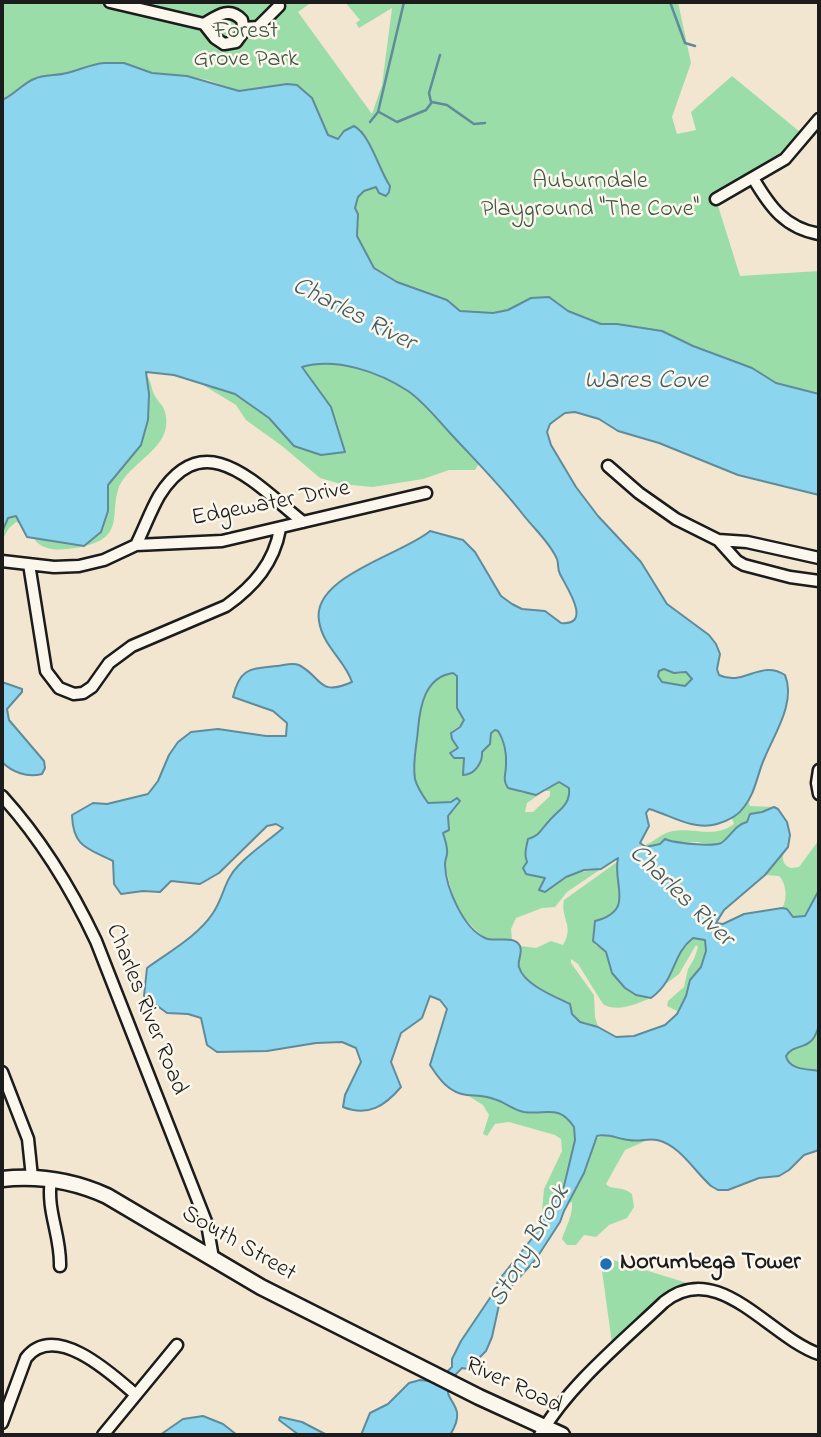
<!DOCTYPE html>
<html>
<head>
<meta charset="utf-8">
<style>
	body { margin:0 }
	#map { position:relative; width:821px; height:1437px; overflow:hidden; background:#f2e6d0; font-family:"Indie Flower",sans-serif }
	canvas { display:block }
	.frame { position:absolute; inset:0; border:4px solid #1c1c1c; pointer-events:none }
</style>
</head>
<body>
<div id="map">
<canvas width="821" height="1437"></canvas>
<div class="frame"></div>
</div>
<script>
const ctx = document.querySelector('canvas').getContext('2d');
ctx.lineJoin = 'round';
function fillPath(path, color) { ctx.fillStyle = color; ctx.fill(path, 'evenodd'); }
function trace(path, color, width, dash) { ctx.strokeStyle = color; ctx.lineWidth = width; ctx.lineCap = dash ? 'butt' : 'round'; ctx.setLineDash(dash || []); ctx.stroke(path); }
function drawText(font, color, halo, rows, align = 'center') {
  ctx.font = font + ' "Indie Flower",sans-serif'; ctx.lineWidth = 5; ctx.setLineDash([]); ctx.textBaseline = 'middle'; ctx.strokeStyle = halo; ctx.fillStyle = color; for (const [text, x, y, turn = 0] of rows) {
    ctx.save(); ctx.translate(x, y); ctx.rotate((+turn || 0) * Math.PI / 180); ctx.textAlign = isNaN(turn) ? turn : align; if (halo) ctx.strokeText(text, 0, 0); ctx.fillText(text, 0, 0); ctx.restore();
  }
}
fillPath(new Path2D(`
	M2 2H312L298 12 372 114 382 85 392 8 359 28 356 23 360 20 345 2H678L691 63 672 117 677 134 696 130 691 112 732 76 800 132 785 150 714 193 740 276 819 271V394L776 383 752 368 693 346 662 331 617 324 605 325 568 311 559 305 552 317 460 312 447 300 403 284 356 262 351 213 370 148 369 141 360 129 348 128 338 139 328 135 312 98 239 91 208 80 187 76 152 73 124 63H104L23 86 15 94 2 100Z
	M337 355 414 390 477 461 478 465 475 470H449L423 479 373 487 341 484 320 478 282 446 246 420 236 405 190 377Z
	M147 376C152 383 151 389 155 396 157 400 162 405 164 409 178 448 127 461 118 490 111 512 122 534 92 544 78 548 52 554 39 544 30 536 29 525 16 522L9 528 2 540V478L134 379Z
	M664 669 679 674 686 672 692 679 685 686 662 682 658 676 659 671Z
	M453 673 457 676C460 693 453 702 464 718L462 724 452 731 453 742 458 748 451 751 456 758H464L466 776 481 763 482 753 490 741 491 733 495 730 501 734 507 763 504 777 506 785 522 793 540 794 527 803 525 812H533L550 796V791H545L555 783 562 782 569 788C571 805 559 810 549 820 546 824 544 830 540 834 537 837 533 837 530 839 520 847 528 867 533 875L545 878 542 883 548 890C562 875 582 871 601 869L567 892 555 907 542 908 516 918 511 929 512 940 498 941 484 938 464 918 455 903 451 889 445 865 447 847 443 832 449 830 448 816 455 807 451 802 428 803C423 797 417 787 415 779 412 762 417 745 418 729 420 706 425 677 453 673Z
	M748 801 750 806 774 807 748 816 747 822 734 829 724 840 714 845 697 842 675 843 668 840C660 843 651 849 642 846 653 844 660 833 673 831 694 827 714 839 734 824L732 818 742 810Z
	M819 840V890L805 916 793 917 787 909 782 908C788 900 786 882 779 876L765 875 784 852C781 860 784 866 791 868L799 867Z
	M617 862C619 880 623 895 615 911L595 922V945C620 955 606 990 651 998 636 1004 617 1013 603 1004L578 964 571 959V963L594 995 595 1017 598 1027C578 1021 576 1023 568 1002 555 999 519 979 519 964 518 957 521 952 520 946L536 948 551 941 563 945C575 926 560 918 564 900Z
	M700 937 705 940C709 954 701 971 690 980L686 996 677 1011 667 1006 668 1001 684 987 688 969 694 959 698 947 696 945 679 974 667 983C675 967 679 938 700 937Z
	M819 1026V1071L797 1067 787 1061 786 1055 790 1049 807 1044Z
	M477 1094C490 1097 501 1103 513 1108 535 1117 558 1103 574 1127L575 1140 564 1186 541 1222 544 1189 562 1151 561 1139 555 1135 509 1122 495 1124 487 1136 483 1134 489 1115 483 1105 467 1095Z
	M605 1135 650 1139 625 1150 606 1184C612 1191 621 1185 632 1194L634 1207 627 1218 609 1225 596 1237 584 1235 576 1245H567L562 1239C566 1226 573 1216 572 1202L568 1203 584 1173 595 1139Z
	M600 1256 700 1287 680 1290 613 1351Z`), '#9adda9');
const water = new Path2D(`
	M104 63H124L152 73 187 76 239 91 287 84 297 85 312 98 328 135 338 139 344 131 354 126C370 134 379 170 390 186L389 192 386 196 379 193 376 187 364 191 358 197 355 208 358 214 357 236 374 268 397 282 447 300 460 311 493 313 508 310 531 298 549 297 568 311 601 324H617L662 331 693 346 752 368 776 383 819 394V495L738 475 659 443 618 431 599 419 575 412 565 413 558 418 550 424 547 432 551 445 576 487 598 516 641 562 667 604 709 635 716 644 720 654 717 669 719 675C743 687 761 659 785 675 796 702 775 733 765 757 757 774 756 792 744 807 738 816 727 821 717 824 693 831 671 815 649 809L646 813 649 826 640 843 646 847 660 844 665 839C673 843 713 847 721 843 731 837 734 825 747 822L750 814 762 812 774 807 778 809 787 822 790 835 788 847 765 875 724 910 716 923 723 924 744 914 782 908 787 909 793 917 805 916 819 890V1026C817 1031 815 1038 811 1041 803 1049 793 1045 786 1056 789 1070 807 1069 819 1071V1150L804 1155 789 1170 779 1176 759 1178 728 1190H718L711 1186C694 1171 680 1145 657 1140 648 1138 639 1142 629 1140 618 1139 608 1133 597 1136L584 1173 564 1211 560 1222 536 1259 507 1291 499 1305 492 1337 486 1351 468 1369 462 1368C458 1372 449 1380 448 1386 444 1403 469 1405 450 1435H361L370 1413 388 1404 409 1383 420 1380 436 1382 452 1367V1359L461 1341 494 1292 498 1281 534 1236 564 1186 575 1140 574 1127C559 1104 546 1115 524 1112 513 1110 505 1102 494 1099 484 1095 477 1096 467 1095 449 1093 439 1079 430 1065L447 1009 440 1000 430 996 422 1018 401 1033 391 1062 401 1087C385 1106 368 1117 343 1107L345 1095 361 1062 356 1048 342 1042 316 1043 267 1051 217 1052 207 1045 201 1018 188 1014 167 1013 144 996 147 968C169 952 198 936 213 913 224 897 224 880 238 866 251 852 268 841 283 828L276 824 267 826 219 873 200 884 171 881 160 892 143 891 121 894 114 884 113 861C87 848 73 847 72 815L93 803 107 804 148 794 158 781 169 755 178 742 191 732 218 729 266 736H286L287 723 273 711 233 697C240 667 251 669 277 666 285 665 292 662 299 665 323 678 318 697 352 682 345 660 323 647 319 621 311 576 404 554 430 531L463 540 475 552 501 596 512 604 522 609 545 611 561 623C594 626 565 585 560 574 557 569 559 564 557 559 549 541 533 528 521 512 499 484 474 459 450 433 437 419 424 402 408 391 379 372 336 357 302 367L331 407 345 452 321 455 294 446 269 418 235 394 174 375 146 372 149 394 148 420 141 445 108 485V511L101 532 84 546 27 537 16 516 8 518 2 532V100C14 95 22 84 34 79 44 74 56 76 67 73 80 70 91 64 104 63ZM664 669 674 673 686 672 692 679 685 686 662 682 658 676 659 671ZM453 673 457 676V708L464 720 460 727 451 733 452 739 458 748 450 753 454 758H464L463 775C474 775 483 763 482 752L490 744 491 733 495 730 498 731C504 740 507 754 506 765 506 775 502 779 508 788L536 795 559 782 569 788C571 805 558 810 549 821 541 829 540 836 528 839 526 848 524 854 527 862L523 868 526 874 545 878 539 890 545 892 566 877 584 870 601 869 618 858C612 885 636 910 595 921L593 941 606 952 612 973 625 988 636 995 651 998C677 979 671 955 693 938L705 940 706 951 701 967 690 980 686 996 677 1014 665 1025 634 1036 616 1037 598 1027 580 1022 572 1014 570 1004C556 997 524 985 519 967 517 961 523 953 520 946 514 934 495 943 485 938 463 928 446 888 445 865 445 859 446 860 447 854 448 847 445 840 443 833L449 830 448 816 460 801 457 798 451 802 428 803C423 796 417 787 415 779 412 762 417 745 418 729 420 706 425 677 453 673Z
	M2 682 22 689V692L7 709 9 720 44 761 45 768 42 774C27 778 12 772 2 762Z
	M203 1416 223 1424 237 1435H160L183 1419Z
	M280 1417 302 1422 327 1435H299L279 1420Z`);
fillPath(water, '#8cd5ee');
trace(water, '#5f8b9a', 2);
trace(new Path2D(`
	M670 2 685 43 695 46
	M431 102 429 93 440 55
	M379 112 397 122 426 110 432 102 447 105 474 124 485 123
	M370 122 378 112 404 2`), '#5f8b9a', 2.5);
const street = new Path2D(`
	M110 2 204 24 215 38 224 44 236 42 244 31 242 20C229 6 217 16 204 24
	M244 28 258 27 279 6
	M753 178C770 207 785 228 819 234
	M716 199 785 159 819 119
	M608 466 639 493 676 519 718 540 747 542 819 558
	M719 541 737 561 744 565 790 577 819 581
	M136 545C144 529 150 512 159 496 205 423 256 485 303 522
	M2 561 54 567 79 566 104 560 136 545 222 541 426 493
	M29 564 46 671 59 688 74 694 83 693 92 687 109 663 132 646 226 606C254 586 274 563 280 529
	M819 770 817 783 819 794
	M2 796C41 839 71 888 96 941L207 1224 213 1258
	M2 1072 28 1139 32 1177
	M51 1179C46 1211 61 1235 60 1266
	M2 1423 26 1358C55 1321 112 1374 136 1395
	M103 1435 177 1345
	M540 1435C568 1386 623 1341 664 1302 718 1258 769 1337 819 1354`);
const secondary = new Path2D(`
	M2 1179C39 1175 74 1181 107 1196L261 1287 479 1397 562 1435`);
trace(street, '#1c1c1c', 15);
trace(secondary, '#1c1c1c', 19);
trace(street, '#fbf7ec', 10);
trace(secondary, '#fbf7ec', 14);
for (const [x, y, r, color] of [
	[606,1264,7,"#1f6fb2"]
]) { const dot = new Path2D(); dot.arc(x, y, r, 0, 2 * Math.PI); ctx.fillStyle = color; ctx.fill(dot); trace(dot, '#fbf7ec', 2.5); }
drawText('24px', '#425646', '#fbf7ec', [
	["Forest",246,33],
	["Grove Park",246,61],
	["Auburndale",590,183],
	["Playground \"The Cove\"",590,211]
]);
drawText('24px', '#1c1c1c', '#fbf7ec', [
	["Edgewater Drive",271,505,-11],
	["Charles River Road",145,1010,68],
	["South Street",238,1245,30],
	["River Road",513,1387,25]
]);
drawText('bold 24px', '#1c1c1c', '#fbf7ec', [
	["Norumbega Tower",620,1264]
], 'left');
drawText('italic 26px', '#435d66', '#fbf7ec', [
	["Charles River",353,316,27],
	["Wares Cove",646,383],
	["Charles River",680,897,44],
	["Stony Brook",531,1247,-60]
]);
</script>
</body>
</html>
